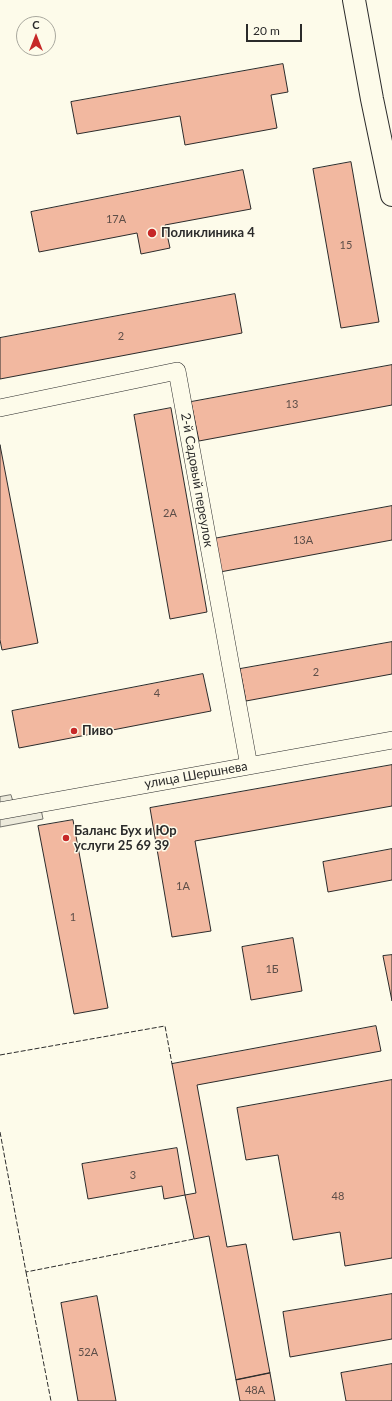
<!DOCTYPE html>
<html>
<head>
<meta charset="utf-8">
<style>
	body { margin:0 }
	#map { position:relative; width:392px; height:1401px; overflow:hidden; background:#fdfbea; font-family:Lato,sans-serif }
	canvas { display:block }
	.north { position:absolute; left:16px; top:16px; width:40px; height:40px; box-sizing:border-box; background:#fdfbea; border:1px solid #a9a89e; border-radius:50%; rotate:0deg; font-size:11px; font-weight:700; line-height:16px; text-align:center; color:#2b2b2b }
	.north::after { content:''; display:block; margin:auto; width:14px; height:18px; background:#c62828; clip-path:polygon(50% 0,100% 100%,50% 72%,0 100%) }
	.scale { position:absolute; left:246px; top:24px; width:56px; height:18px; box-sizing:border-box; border:2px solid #2b2b2b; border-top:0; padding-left:5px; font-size:12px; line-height:14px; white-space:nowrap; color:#2b2b2b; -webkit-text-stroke:3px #fdfbea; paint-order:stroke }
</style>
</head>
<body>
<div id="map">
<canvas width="392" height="1401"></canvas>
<div class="north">С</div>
<div class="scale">20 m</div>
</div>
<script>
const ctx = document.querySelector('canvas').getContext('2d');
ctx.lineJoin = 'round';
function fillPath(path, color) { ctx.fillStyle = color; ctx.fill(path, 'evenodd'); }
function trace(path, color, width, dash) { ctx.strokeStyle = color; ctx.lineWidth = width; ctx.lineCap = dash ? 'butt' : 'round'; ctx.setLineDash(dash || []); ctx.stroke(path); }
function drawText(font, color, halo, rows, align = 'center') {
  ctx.font = font + ' Lato,sans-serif'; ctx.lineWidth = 3; ctx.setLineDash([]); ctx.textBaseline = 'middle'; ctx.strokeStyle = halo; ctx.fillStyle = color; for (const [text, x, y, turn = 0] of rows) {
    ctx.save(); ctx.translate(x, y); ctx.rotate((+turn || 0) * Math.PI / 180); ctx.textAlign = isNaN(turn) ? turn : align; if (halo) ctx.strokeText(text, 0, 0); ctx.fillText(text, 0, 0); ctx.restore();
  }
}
const parking = new Path2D(`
	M11 795 15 808 40 804 43 819 0 827V797Z`);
fillPath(parking, '#eceadb');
trace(parking, '#74746e', 1);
const building = new Path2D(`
	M283 64 288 92 271 95 277 128 185 145 180 116 77 134 71 102Z
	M351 162 379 322 341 328 313 169Z
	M243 170 251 209 165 225 170 248 141 254 137 233 39 252 31 212Z
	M235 294 242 333 0 379V338Z
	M392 365V405L199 441 191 402Z
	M171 408 207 612 170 619 134 415Z
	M0 445 38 643 2 650 0 640Z
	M392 506V540L220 572 213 539Z
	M392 642V674L246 701 240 669Z
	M203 674 211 711 19 748 12 711Z
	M392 765V806L195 841 211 931 172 937 150 808Z
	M73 820 108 1008 74 1014 38 826Z
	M392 849V880L328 892 323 862Z
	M293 938 302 991 251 1000 242 947Z
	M392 955V1001L383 956Z
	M376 1026 381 1051 197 1085 227 1247 246 1244 270 1373 236 1380 209 1236 194 1239 185 1195 196 1193 172 1064Z
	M392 1080V1258L345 1266 340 1232 293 1240 278 1155 246 1160 237 1108Z
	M177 1148 185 1195 164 1199 162 1186 88 1199 82 1164Z
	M392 1294V1339L290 1357 283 1312Z
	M97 1296 116 1401H78L61 1303Z
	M392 1364V1401H346L341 1373Z
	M270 1373 275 1401H240L236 1380Z`);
fillPath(building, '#f2b8a0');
trace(building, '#2b2b2b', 1);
const street = new Path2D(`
	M0 408 177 371 249 766
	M0 811 392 740`);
const secondary = new Path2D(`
	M354 0 372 99 392 195`);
trace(street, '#2b2b2b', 18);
trace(secondary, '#2b2b2b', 24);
trace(street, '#fdfbea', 17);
trace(secondary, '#fdfbea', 22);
trace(new Path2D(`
	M0 1055 165 1026 172 1064
	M0 1132 26 1272 194 1239
	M26 1272 51 1401`), '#2b2b2b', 1, [5, 2]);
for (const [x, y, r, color] of [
	[152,233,5,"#c62828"],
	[74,731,4,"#c62828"],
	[66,838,4,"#c62828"]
]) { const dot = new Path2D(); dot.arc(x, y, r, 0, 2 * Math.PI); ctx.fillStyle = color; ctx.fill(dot); trace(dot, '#fdfbea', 1.5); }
drawText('11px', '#5d4e48', null, [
	["17А",116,219],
	["15",346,245],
	["2",121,336],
	["13",292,404],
	["2А",170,513],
	["13А",303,540],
	["2",316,672],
	["4",157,693],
	["1А",183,886],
	["1",73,917],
	["1Б",272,969],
	["3",133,1175],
	["48",338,1196],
	["52А",88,1352],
	["48А",255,1390]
]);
drawText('bold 13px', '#2b2b2b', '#fdfbea', [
	["Поликлиника 4",161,233],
	["Пиво",82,731],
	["Баланс Бух и Юр",74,831],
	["услуги 25 69 39",74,846]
], 'left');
drawText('13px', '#2b2b2b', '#fdfbea', [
	["2-й Садовый переулок",197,480,80],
	["улица Шершнева",196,775,-10]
]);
</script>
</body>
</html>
